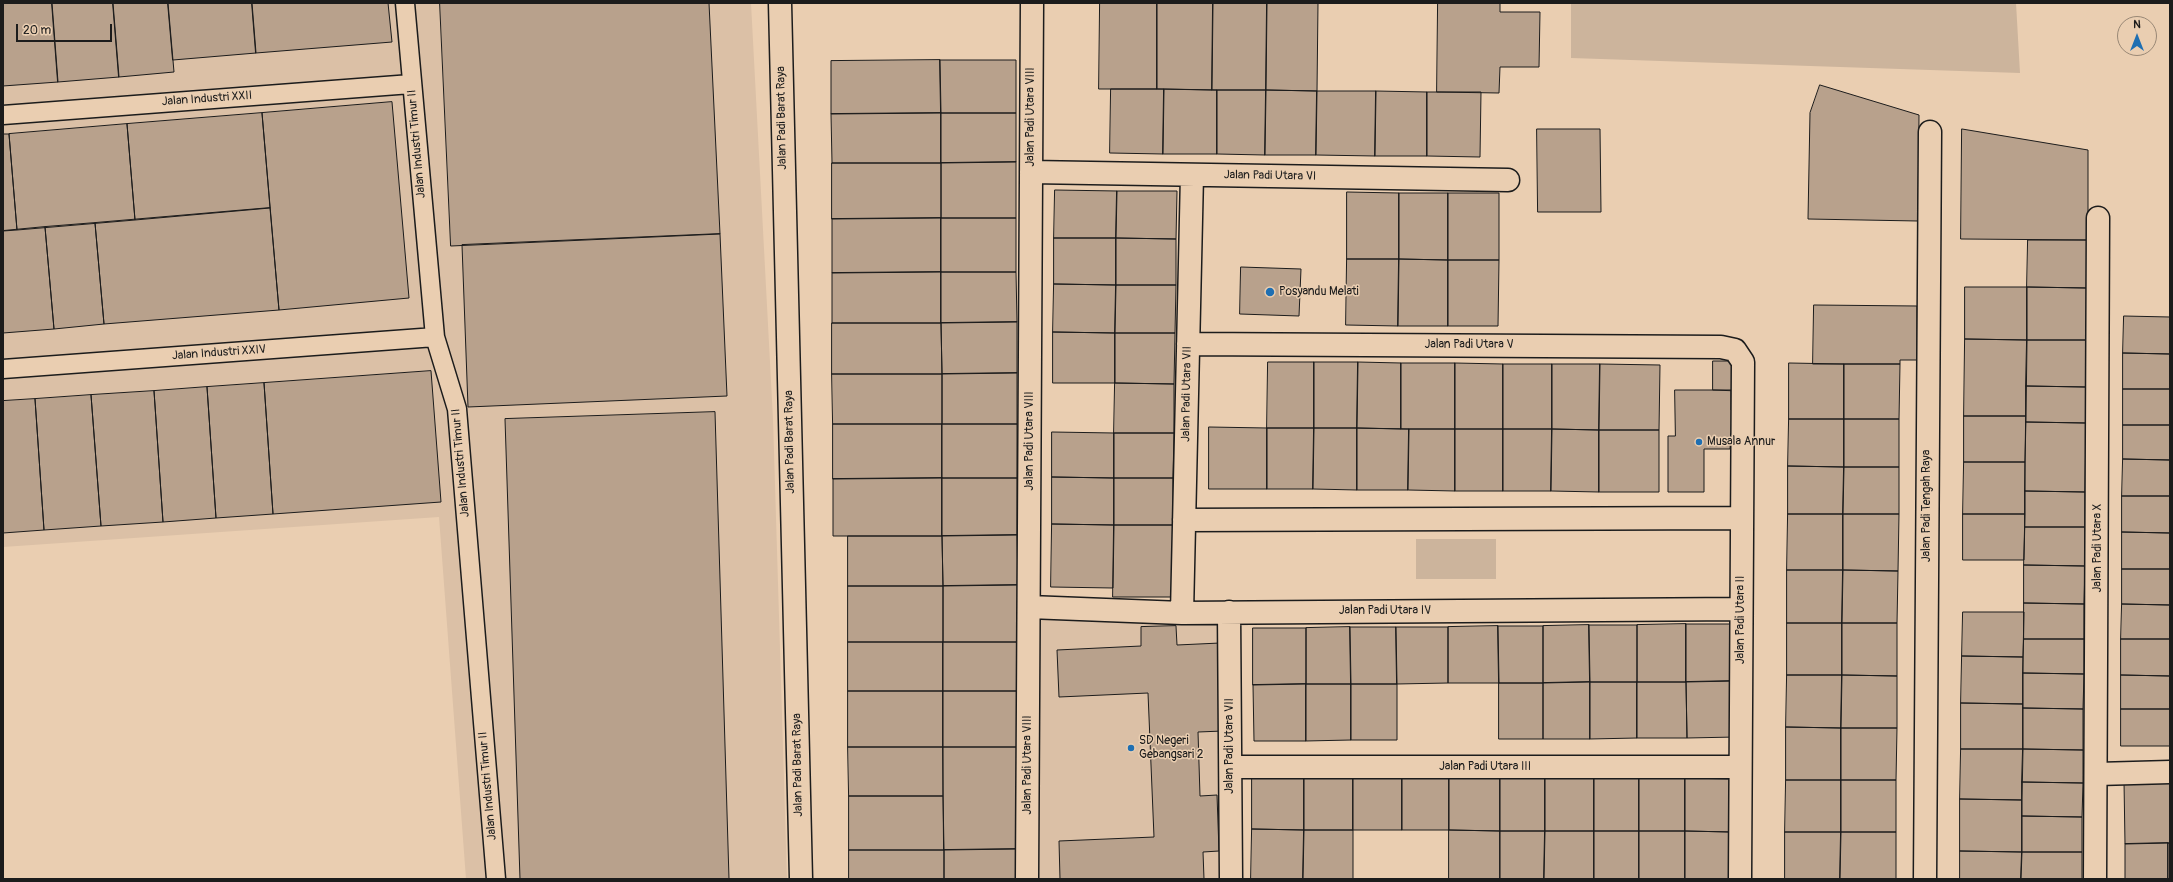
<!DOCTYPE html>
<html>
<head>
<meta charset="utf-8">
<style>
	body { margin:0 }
	#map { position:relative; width:2173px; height:882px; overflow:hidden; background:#eaceb1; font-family:Pangolin,sans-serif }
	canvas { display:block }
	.frame { position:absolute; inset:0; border:4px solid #1c1c1c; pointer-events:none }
	.north { position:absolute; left:2117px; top:16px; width:40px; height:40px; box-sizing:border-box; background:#eaceb1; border:1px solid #988775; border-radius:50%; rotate:0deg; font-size:11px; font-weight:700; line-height:16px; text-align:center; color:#1c1c1c }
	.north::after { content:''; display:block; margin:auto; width:14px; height:18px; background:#1f6fb2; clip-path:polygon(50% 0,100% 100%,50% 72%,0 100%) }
	.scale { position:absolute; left:16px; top:24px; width:96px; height:18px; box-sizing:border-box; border:2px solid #1c1c1c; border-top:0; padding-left:5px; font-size:12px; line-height:14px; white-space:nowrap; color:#1c1c1c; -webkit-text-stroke:3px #eaceb1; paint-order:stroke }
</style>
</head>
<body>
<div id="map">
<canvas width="2173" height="882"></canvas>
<div class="frame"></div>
<div class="north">N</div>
<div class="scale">20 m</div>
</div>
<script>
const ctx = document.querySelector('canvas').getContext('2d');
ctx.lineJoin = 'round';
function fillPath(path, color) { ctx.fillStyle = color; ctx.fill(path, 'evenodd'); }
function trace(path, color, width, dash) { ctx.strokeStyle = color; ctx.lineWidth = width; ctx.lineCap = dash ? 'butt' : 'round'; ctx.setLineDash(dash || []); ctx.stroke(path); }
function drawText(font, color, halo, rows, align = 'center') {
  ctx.font = font + ' Pangolin,sans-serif'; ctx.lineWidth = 3; ctx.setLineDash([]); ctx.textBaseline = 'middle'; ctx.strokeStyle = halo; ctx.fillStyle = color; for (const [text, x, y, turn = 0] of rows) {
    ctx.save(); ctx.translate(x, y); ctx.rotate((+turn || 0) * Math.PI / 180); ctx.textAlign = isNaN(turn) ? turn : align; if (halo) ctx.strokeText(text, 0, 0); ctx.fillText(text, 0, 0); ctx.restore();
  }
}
fillPath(new Path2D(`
	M3 3H751L773 419 787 879H466L439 517 3 547Z
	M1035 616 1224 618 1229 879H1035Z`), '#dbc0a6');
fillPath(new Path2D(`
	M1571 3H2016L2020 73 1571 58Z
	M1416 539H1496V579H1416Z`), '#ccb49c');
const building = new Path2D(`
	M3 3H52L58 82 3 86Z
	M52 3H113L119 77 58 82Z
	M113 3H168L174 72 119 77Z
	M168 3H252L256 53 173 60Z
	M252 3H388L392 42 256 53Z
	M440 3H709L720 234 451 246Z
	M1100 3H1157V89H1099Z
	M1157 3H1213L1212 90 1157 89Z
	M1213 3H1267L1266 90H1212Z
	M1267 3H1318L1317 91 1266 90Z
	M1438 3H1500V12H1540L1539 67H1500L1499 93 1437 92Z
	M940 60H1016V113H941Z
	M940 60 941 113 831 114V61Z
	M1820 85 1919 115 1918 221 1808 219 1810 113Z
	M1111 89H1164L1163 154 1110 153Z
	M1164 89 1217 90V154H1163Z
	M1217 90H1266L1265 155 1217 154Z
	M1266 90 1317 91 1316 155H1265Z
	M1317 91H1376L1375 156 1316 155Z
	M1376 91 1427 92V156H1375Z
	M1427 92H1481L1480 157 1427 156Z
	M392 102 409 298 279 310 262 113Z
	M262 113 270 208 135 220 127 124Z
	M941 113H1016V162L941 163Z
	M941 113V163H832L831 114Z
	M127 124 135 220 17 230 9 134Z
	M1537 129H1600L1601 212H1538Z
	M1962 129 2088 150V240L1961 239Z
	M3 134H9L17 230 3 231Z
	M1016 162V218H941V163Z
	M832 163H941V218L832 219Z
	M1055 190 1117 191 1116 238H1054Z
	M1117 191H1177L1176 239 1116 238Z
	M1347 192 1399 193V259H1347Z
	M1399 193H1448V260L1399 259Z
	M1448 193H1499V260H1448Z
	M270 208 279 310 104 324 95 223Z
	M941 218H1016V272H941Z
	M941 218V272L832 273V219Z
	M95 223 104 324 54 329 45 227Z
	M45 227 54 329 3 333V231Z
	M720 234 727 396 468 407 462 245Z
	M1054 238H1116V285L1054 284Z
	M1116 238 1176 239V285H1116Z
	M2028 240H2088L2087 288 2027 287Z
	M1347 259H1399L1398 326 1346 325Z
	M1399 259 1448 260V326H1398Z
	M1448 260H1499L1498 326H1448Z
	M1241 267 1301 269 1299 316 1240 314Z
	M941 272H1016L1017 322 941 323Z
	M941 272V323H832V273Z
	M1054 284 1116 285 1115 333 1053 332Z
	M1116 285H1176L1175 333H1115Z
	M1965 287H2027V340L1965 339Z
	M2027 287 2087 288V340H2027Z
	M1814 305 1917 306V360H1900V364H1813Z
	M2124 316 2170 317V354L2123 353Z
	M1017 322V373L942 374 941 323Z
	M832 323H941L942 374H832Z
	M1053 332 1115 333V383H1053Z
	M1115 333H1175L1174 384 1115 383Z
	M1965 339 2027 340 2026 416H1964Z
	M2027 340H2087L2086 387 2026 386Z
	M2123 353 2170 354V389H2123Z
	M1713 361H1731L1739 391 1713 390Z
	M1268 362H1314V428H1267Z
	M1314 362H1358L1357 428H1314Z
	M1358 362 1401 363V429L1357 428Z
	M1401 363H1455V429H1401Z
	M1455 363 1503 364V429H1455Z
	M1789 363 1844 364V419H1789Z
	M1503 364H1552V429H1503Z
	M1552 364H1600L1599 430 1552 429Z
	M1600 364 1660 365 1659 430H1599Z
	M1844 364H1900L1899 419H1844Z
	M431 371 441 502 273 514 264 383Z
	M1017 373V424H942V374Z
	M832 374H942V424H833Z
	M264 383 273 514 216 518 207 387Z
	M1115 383 1174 384V433H1114Z
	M2026 386 2086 387V423L2026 422Z
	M207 387 216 518 163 522 154 391Z
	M2123 389H2170V425H2123Z
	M1675 390H1731V410H1738V433H1731L1730 449H1704V492H1668V436H1675Z
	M154 391 163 522 101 526 91 395Z
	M91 395 101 526 44 530 35 399Z
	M35 399 44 530 3 533V401Z
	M715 412 729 879H520L505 419Z
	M1964 416H2026L2025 462H1964Z
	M1789 419H1844V467L1788 466Z
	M1844 419H1899V467H1844Z
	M2026 422 2086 423 2085 492 2025 491Z
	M833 424H942V478L833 479Z
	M942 424H1017V478H942Z
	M2123 425H2170V460L2123 459Z
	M1209 427 1267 428V489H1209Z
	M1267 428H1314L1313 489H1267Z
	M1314 428H1357V490L1313 489Z
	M1357 428 1409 429 1408 490H1357Z
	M1409 429H1455V491L1408 490Z
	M1455 429H1503V491H1455Z
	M1503 429H1552L1551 491H1503Z
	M1552 429 1599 430V492L1551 491Z
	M1599 430H1659V492H1599Z
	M1052 432 1114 433V478L1052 477Z
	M1114 433H1174L1173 478H1114Z
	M2123 459 2170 460V496H2122Z
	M1964 462H2025V514H1963Z
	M1788 466 1844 467 1843 514H1788Z
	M1844 467H1899V514H1843Z
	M1052 477 1114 478V525L1052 524Z
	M942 478H1017V535L942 536Z
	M942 478V536H833V479Z
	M1114 478H1173V525H1114Z
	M2025 491 2085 492V527H2025Z
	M2122 496H2170V533L2122 532Z
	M1788 514H1843V570H1787Z
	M1843 514H1899L1898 571 1843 570Z
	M1963 514H2025L2024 560H1963Z
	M1052 524 1114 525 1113 588 1051 587Z
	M1114 525H1173L1172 597H1113Z
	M2025 527H2085V566L2024 565Z
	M2122 532 2170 533V569H2122Z
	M1017 535 1018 585 943 586 942 536Z
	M848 536H942L943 586H848Z
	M2024 565 2085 566 2084 604 2024 603Z
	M2122 569H2170V605L2122 604Z
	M1787 570H1843L1842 623H1787Z
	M1843 570 1898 571 1897 623H1842Z
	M1018 585V642H943V586Z
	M848 586H943V642H848Z
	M2024 603 2084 604V639H2024Z
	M2122 604 2170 605V639H2121Z
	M1963 612H2024L2023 657 1962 656Z
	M1787 623H1842V675H1787Z
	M1842 623H1897V676L1842 675Z
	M1686 624V682H1637V625Z
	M1686 624H1735V681L1686 682Z
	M1589 625 1590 682 1543 683V626Z
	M1589 625H1637V682H1590Z
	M1176 626 1177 645 1220 643 1223 731 1198 732 1200 796 1217 795 1219 851 1203 852 1204 879H1060L1059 841 1154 837 1148 693 1059 697 1057 650 1141 646V627Z
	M1498 626 1499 683H1448V627Z
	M1498 626H1543V683H1499Z
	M1350 627 1351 684H1306V628Z
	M1350 627H1396L1397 684H1351Z
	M1396 627H1448V683L1397 684Z
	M1253 628H1306V684L1253 685Z
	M2024 639H2084V674L2023 673Z
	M2121 639H2170V676L2121 675Z
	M848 642H943V691H848Z
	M943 642H1018V691H943Z
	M1962 656 2023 657V704L1961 703Z
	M2023 673 2084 674 2083 709 2023 708Z
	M1787 675H1842L1841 728 1786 727Z
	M1842 675 1897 676V728H1841Z
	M2121 675 2170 676V709H2121Z
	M1735 681 1736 737 1687 738 1686 682Z
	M1590 682V739H1543V683Z
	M1590 682H1637V738L1590 739Z
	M1637 682H1686L1687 738H1637Z
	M1499 683H1543V739H1499Z
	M1306 684V741H1254L1253 685Z
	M1306 684H1351V740L1306 741Z
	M1351 684H1397V740H1351Z
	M848 691H943V747H848Z
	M943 691H1018V747H943Z
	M1961 703 2023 704V749H1961Z
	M2023 708 2083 709V750L2023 749Z
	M2121 709H2170V746H2121Z
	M1786 727 1841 728V780H1786Z
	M1841 728H1897L1896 780H1841Z
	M848 747H943V796H849Z
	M943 747H1018L1019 849 944 850Z
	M1961 749H2023L2022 800 1960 799Z
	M2023 749 2083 750V783L2022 782Z
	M1252 776 1304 777V830L1252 829Z
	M1304 777H1353V830H1304Z
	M1353 777H1402V830H1353Z
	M1402 777H1449V830H1402Z
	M1449 777 1500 778V831L1449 830Z
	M1500 778H1545V831H1500Z
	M1545 778H1594V831H1545Z
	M1594 778H1639V831H1594Z
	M1639 778H1685V831H1639Z
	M1685 778 1732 779 1731 832 1685 831Z
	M1786 780H1841V832H1785Z
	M1841 780H1896V832H1841Z
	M2170 780V843L2125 844 2124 781Z
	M2022 782 2083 783 2082 817 2022 816Z
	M849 796H943L944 850H849Z
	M1960 799 2022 800V852L1960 851Z
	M2022 816 2082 817V852H2022Z
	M1252 829 1304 830 1303 879H1251Z
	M1304 830H1353V879H1303Z
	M1449 830 1500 831V879H1449Z
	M1500 831H1545L1544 879H1500Z
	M1545 831H1594V879H1544Z
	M1594 831H1639V879H1594Z
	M1639 831H1685V879H1639Z
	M1685 831 1731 832V879H1685Z
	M1785 832H1841L1840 879H1785Z
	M1841 832H1896V879H1840Z
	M2168 843V879H2125V844Z
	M2168 843H2170V879H2168Z
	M1019 849V879H944V850Z
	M849 850H944V879H849Z
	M1960 851 2022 852 2021 879H1960Z
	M2022 852H2082V879H2021Z`);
fillPath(building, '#b8a18c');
trace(building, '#1c1c1c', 1);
const service = new Path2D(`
	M405 3 435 337 457 409 496 879
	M3 115 411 84
	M3 369 435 337`);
const minor = new Path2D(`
	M780 3 801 879
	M1031 172 1508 180
	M1188 344 1721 347 1735 350 1743 362 1740 879
	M1184 520 1740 518
	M1029 607 1182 613 1741 609
	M1229 612 1231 879
	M1182 613 1192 175
	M1231 767H1740
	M2097 774 2170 772
	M1027 879 1032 3
	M1925 879 1930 132
	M2095 879 2098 218`);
trace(service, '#1c1c1c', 21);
trace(minor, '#1c1c1c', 25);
trace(service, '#eaceb1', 18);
trace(minor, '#eaceb1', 22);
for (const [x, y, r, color] of [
	[1270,292,5,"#1f6fb2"],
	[1699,442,4,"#1f6fb2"],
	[1131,748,4,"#1f6fb2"]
]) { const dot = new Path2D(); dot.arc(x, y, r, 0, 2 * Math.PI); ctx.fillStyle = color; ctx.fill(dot); trace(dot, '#eaceb1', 1.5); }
drawText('12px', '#1c1c1c', '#eaceb1', [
	["Jalan Industri XXII",207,99,-4],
	["Jalan Padi Utara VIII",1031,117,-90],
	["Jalan Padi Barat Raya",782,118,-91],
	["Jalan Industri Timur II",417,144,-95],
	["Jalan Padi Utara VI",1270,176,1],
	["Jalan Padi Utara V",1469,345],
	["Jalan Industri XXIV",219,353,-4],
	["Jalan Padi Utara VII",1187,394,-89],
	["Jalan Padi Utara VIII",1030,441,-90],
	["Jalan Padi Barat Raya",790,442,-91],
	["Jalan Industri Timur II",461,463,-95],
	["Jalan Padi Tengah Raya",1927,506,-90],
	["Jalan Padi Utara X",2098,548,-90],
	["Jalan Padi Utara IV",1385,611],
	["Jalan Padi Utara II",1741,620,-90],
	["Jalan Padi Utara VII",1230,746,-90],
	["Jalan Padi Barat Raya",798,765,-91],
	["Jalan Padi Utara VIII",1028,765,-90],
	["Jalan Padi Utara III",1485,767],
	["Jalan Industri Timur II",488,786,-95]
]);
drawText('12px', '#1c1c1c', '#eaceb1', [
	["Posyandu Melati",1279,292],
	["Musala Annur",1707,442],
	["SD Negeri",1139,741],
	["Gebangsari 2",1139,755]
], 'left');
</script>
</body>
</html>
